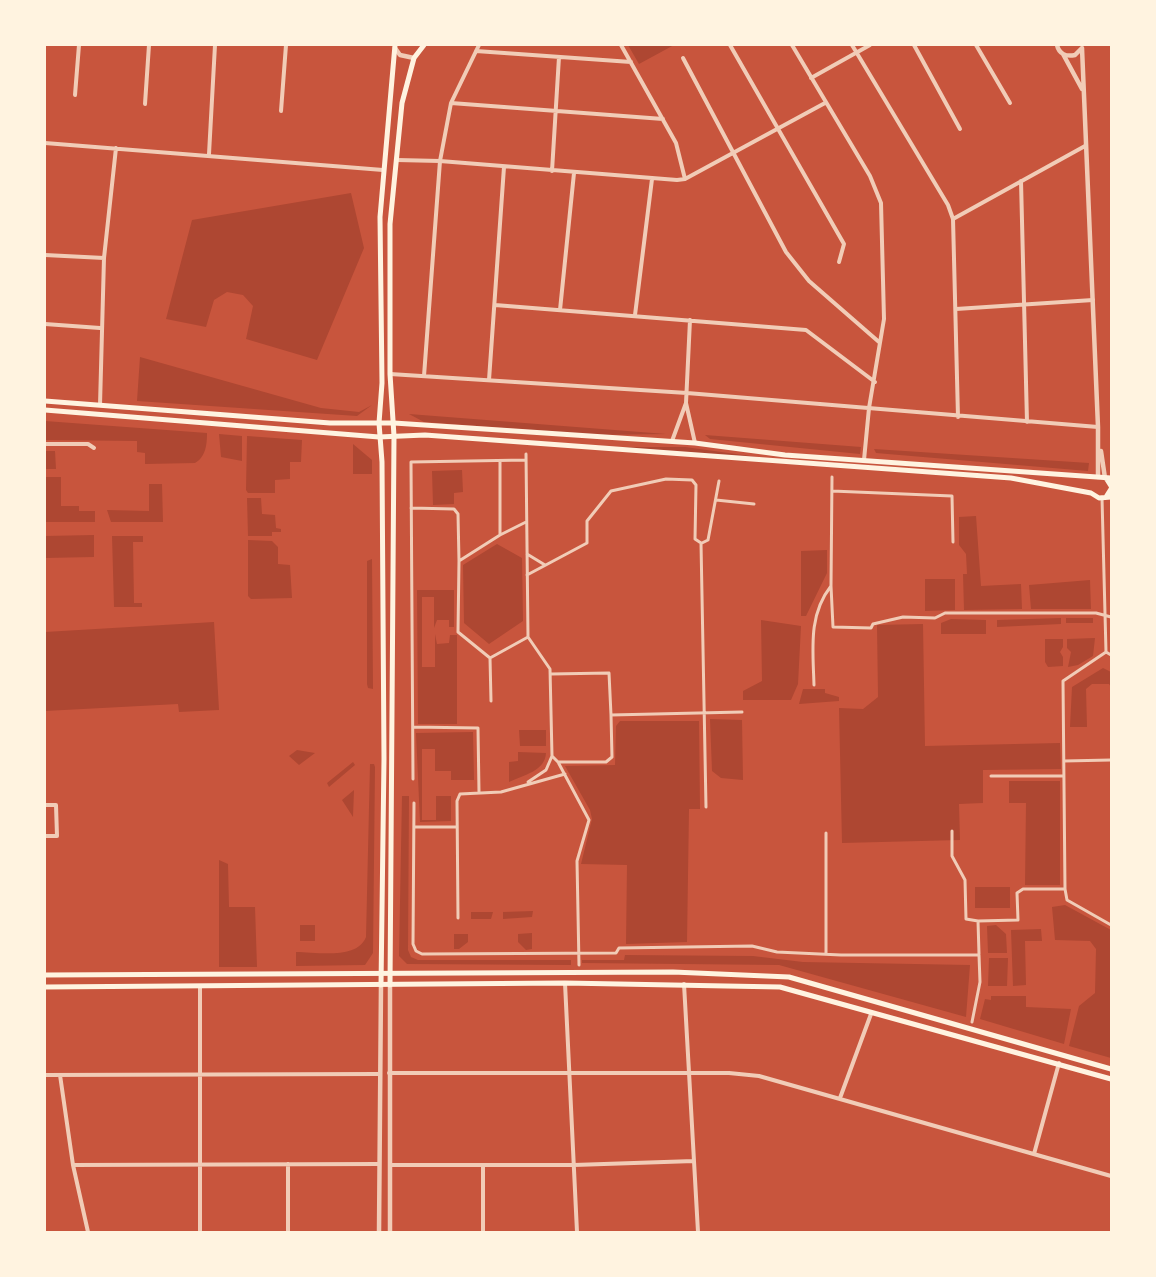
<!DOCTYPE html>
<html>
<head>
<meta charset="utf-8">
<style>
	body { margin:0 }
	#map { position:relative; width:1156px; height:1277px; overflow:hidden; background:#c8553d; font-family:Spectral,serif }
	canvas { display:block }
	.frame { position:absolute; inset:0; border:46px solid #fff3e0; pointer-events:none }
</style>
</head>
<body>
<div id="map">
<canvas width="1156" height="1277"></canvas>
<div class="frame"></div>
</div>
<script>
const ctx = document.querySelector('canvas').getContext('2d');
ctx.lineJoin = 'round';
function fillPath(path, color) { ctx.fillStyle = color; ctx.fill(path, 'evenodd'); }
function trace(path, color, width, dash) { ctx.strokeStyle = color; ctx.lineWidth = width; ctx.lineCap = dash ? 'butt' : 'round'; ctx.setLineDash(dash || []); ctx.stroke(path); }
fillPath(new Path2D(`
	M628 45H674L639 64Z
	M351 193 364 248 317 360 246 339 253 306 243 295 227 292 214 300 206 327 166 319 192 220Z
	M140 357 321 408 359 412 372 405 357 416 137 401Z
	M409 414 666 434 597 435 424 422Z
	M45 421 207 433C207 444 206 457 195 463L145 464V453L137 452V441L45 440Z
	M219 434 242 436V461L221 457Z
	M705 435 861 447 860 454 710 439Z
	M247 436 302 440 301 462H290V479L275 480V493H248L246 490Z
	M353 444 372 460V474H353Z
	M611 447H685L772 459Z
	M874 449 1089 463 1088 471 876 453Z
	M45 451H55L56 469H45Z
	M462 470 463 492 454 493V504L433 505 432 471Z
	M46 477H61V506H79V511H95V522H46Z
	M149 484H162L163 522H111L107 510 149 511Z
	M247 498H261L262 514 275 515 276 528 281 529V532H272V536H248Z
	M976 516 981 586 1021 584 1022 609 964 610 963 574H967L966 554 959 545V517Z
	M94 535V557L45 558V536Z
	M112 536H143V542H133L134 603H142V607H114Z
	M248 540 272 541 278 547V564L290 565 292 598 251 599 248 596Z
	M497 544 522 558 523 621 489 644 464 623 463 565Z
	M827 550V573L806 616H801V551Z
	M372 559 373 689 368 688 367 684V561Z
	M925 579H955V610L925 611Z
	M1090 580 1091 609H1031L1029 585Z
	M417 590H454V627H449V620H437L434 628V597H422V667H435V634L437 644 449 643 450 635H457V724H418Z
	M1061 618V624L997 627V620Z
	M1066 618H1093V623H1066Z
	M951 619 986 620V634H941V623Z
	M761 620 801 626 798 684 791 700H743V691L762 681Z
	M214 622 219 710 179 712 178 704 45 711V632Z
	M923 624 925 746 1060 743 1061 769 983 770V803L959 804 960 840 842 843 839 708 863 709 878 697 877 625Z
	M1095 638 1093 656 1078 665 1068 667 1071 652 1067 648V639Z
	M1045 639H1063V647L1060 652 1063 657V666L1048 667 1045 662Z
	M1103 668 1111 672V687L1109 684H1092L1086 689 1087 727H1070L1072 687Z
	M803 689H825V693L839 697V701L799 704Z
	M710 719 742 720 743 780 721 778 712 771Z
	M620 721H699L700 809H689L687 942 626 944 627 865 581 864 592 819 590 810 565 766 615 765 616 726Z
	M519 730H546V746H520Z
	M473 732 474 780H451V771H435V749H422V820H436V796H451V821L420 822 416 733Z
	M297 750 315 753 299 765 289 756Z
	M518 752 546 753C545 771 524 775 509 782V762L518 761Z
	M353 762 355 765 329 787 327 783Z
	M370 764H374L375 767 373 953 365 965 296 966V952C317 952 357 960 366 937Z
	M1009 781H1060V885H1025L1026 803H1009Z
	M354 790 353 817 342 800Z
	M402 796H409L408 950 411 957 418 960H571V965L407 964 399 956Z
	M219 860 228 864 229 907H255L257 967H219Z
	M975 887H1010V908H975Z
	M1065 905 1111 930V1058L1069 1046 1079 1006 1095 993 1096 949 1090 941 1055 940 1052 907Z
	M533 911 532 917 503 919V912Z
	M471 912H493L491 919H471Z
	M300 925H315V941H300Z
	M996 925 1006 934 1007 953H988L987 926Z
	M1041 929 1042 941H1025L1026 985 1013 986 1011 930Z
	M532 933V949L526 950 518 942V934Z
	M454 934H468V942L459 949H454Z
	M625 955 753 956 803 962 970 965 966 1017 779 965 582 963V960H624Z
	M989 958H1008L1007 986H988Z
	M991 996H1026V1007L1071 1009 1064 1044 980 1019 985 999 991 1000Z`), '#ae4732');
trace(new Path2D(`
	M526 454 528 637 550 669 552 756 558 762 589 820 577 861 579 965
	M500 461V535L459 561 458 632 490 658 528 637
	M832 491 952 496 953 542
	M716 500 754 504
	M411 508 454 509 458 514 459 561
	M500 535 526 522
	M702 543 708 540 719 481
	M527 554 545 565
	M527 575 587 543V521L611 491 666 479 692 480 696 485 695 539 701 543 706 807
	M831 586 833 627 871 628 873 624 903 617 935 618 945 613H1096L1111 617
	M1106 652 1111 655
	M490 658 491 701
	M551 674 609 673 611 715
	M814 685C813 650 808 615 831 586L832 477
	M413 727 478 728 479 792
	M1064 761 1111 760
	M558 762H606L612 757 611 715 742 712
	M991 776H1064
	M413 779 411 462 526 460
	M528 782 546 770 552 756
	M414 803 413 944 416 951 422 954 616 953 619 948 752 946 777 952 841 955H979L980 982 972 1022
	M414 827H457
	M952 831V856L965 880 966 919 978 921
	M826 833V954
	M1065 889 1067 900 1111 925
	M458 918 457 801 460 794 501 792 565 774
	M979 954 978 921 1018 920 1017 893 1023 889H1065L1063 681 1106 652 1102 498`), '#f1ccb7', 3);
trace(new Path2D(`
	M621 45 676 143 685 179
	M730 45 844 244 839 262
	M792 45 870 176 881 203 884 319 869 408 864 460
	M852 45 948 205 953 219 958 417
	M914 45 960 129
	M976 45 1010 103
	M476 51 631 62
	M683 58 786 252 809 281 879 342
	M811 78 870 45
	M75 95 79 45
	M451 103 663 119
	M145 104 149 45
	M281 111 286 45
	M45 143 383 170
	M209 154 215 45
	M397 160 440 161 677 180 685 179 825 103
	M552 171 559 57
	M1021 181 1027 422
	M953 219 1085 146
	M45 255 104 258
	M495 305 806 330 875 382
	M956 309 1093 300
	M560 310 574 173
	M635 315 652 179
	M45 324 100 328
	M390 374 687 393 1098 427
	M424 376 440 161 451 103 479 45
	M489 380 504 167
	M686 403 690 320
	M100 405 104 258 116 148
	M672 441 686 403 695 443
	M45 444H88L94 448
	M45 805H56L57 836H45
	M565 983 577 1232
	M684 984 698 1232
	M200 986V1232
	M389 1073H729L759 1076 1111 1176
	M45 1075 379 1074
	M60 1075 73 1165 88 1232
	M840 1098 871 1014
	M1034 1154 1059 1063
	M288 1164V1232
	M73 1165 379 1164
	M390 1165H574L694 1161
	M483 1165V1232`), '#f1ccb7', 4);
trace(new Path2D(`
	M1057 45C1059 54 1066 57 1075 55L1082 48
	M395 48 400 55 414 58
	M1082 48 1098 427V477
	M1063 54 1082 89
	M1101 451 1105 478
	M390 985V1232
	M379 1232 381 985`), '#f1ccb7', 4.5);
trace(new Path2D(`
	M381 985 384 759 382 462 379 423 382 383 380 217 395 45
	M390 985 394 436 390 374V224L402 103 414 58 424 45`), '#fff3e0', 5);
trace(new Path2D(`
	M45 401 330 423H394L695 443 785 455 1111 478
	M45 410 379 437 425 435 1011 478 1091 493 1099 498 1111 497
	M1106 478 1111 486
	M1106 497 1111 489
	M45 975 673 972 789 977 1111 1069
	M45 987 565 983 780 987 1111 1079`), '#fff3e0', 5);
</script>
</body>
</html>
